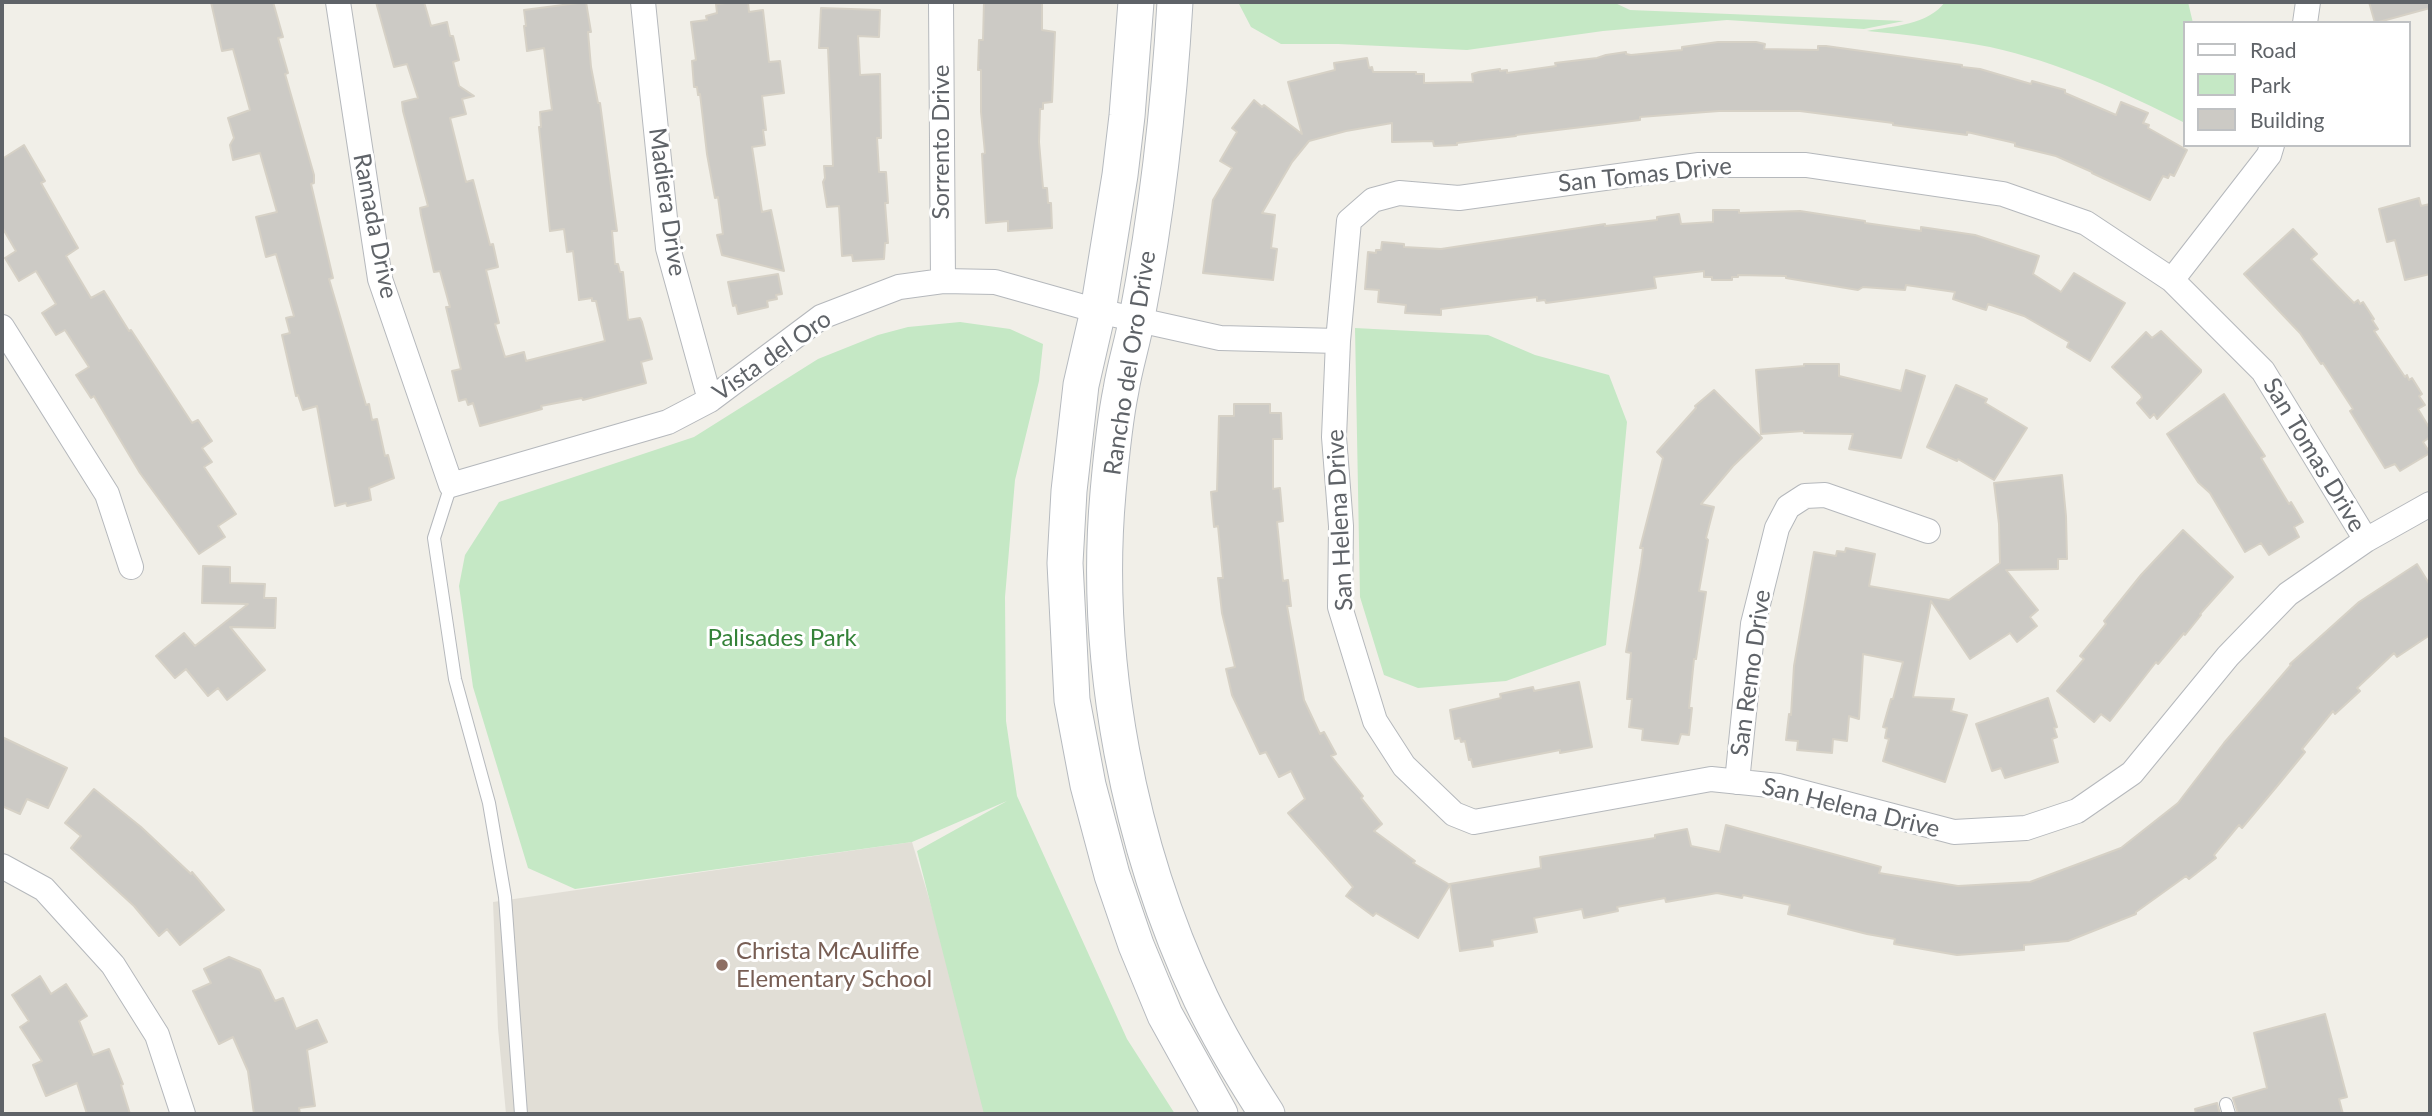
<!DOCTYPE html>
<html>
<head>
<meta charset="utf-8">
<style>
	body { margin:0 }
	#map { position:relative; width:2432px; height:1116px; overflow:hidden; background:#f1efe8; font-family:Lato,sans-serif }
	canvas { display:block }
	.frame { position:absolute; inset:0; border:4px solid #5f6368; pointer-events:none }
	.legend { position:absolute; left:2183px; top:21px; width:228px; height:126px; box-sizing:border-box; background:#fff; border:2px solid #bfc1c3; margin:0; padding:9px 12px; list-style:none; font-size:21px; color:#5f6368 }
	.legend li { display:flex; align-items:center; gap:14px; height:35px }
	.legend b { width:35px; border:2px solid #bfc1c3 }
</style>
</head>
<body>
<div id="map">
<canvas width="2432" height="1116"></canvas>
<div class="frame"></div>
<ul class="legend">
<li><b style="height:9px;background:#fff"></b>Road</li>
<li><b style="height:19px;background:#c5e8c5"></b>Park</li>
<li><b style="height:19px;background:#cccac5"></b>Building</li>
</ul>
</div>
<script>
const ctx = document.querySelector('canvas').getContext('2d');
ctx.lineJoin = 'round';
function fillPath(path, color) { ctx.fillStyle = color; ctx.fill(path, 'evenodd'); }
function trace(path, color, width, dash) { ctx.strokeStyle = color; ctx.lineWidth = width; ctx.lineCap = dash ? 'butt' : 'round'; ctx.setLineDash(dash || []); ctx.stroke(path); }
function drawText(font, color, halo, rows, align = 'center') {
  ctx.font = font + ' Lato,sans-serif'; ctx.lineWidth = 6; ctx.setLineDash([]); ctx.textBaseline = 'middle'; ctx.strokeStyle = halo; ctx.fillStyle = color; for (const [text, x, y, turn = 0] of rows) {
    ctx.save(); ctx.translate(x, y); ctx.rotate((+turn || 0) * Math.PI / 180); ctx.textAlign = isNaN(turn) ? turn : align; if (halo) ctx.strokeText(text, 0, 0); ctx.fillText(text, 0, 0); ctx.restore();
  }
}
fillPath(new Path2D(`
	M912 842 968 1028 987 1114H506L498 1028 493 902Z`), '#e1ded6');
fillPath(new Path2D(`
	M1238 2H1613L1630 10 1904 21 1864 29 1727 20 1603 31 1467 50 1338 44H1281L1251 27Z
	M1945 2H2188L2193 23H2185V123C2124 92 2058 62 1990 47 1949 39 1908 35 1867 31 1893 26 1928 25 1945 2Z
	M960 322 1010 329 1043 344 1039 381 1015 480 1005 597 1006 721 1017 796 1127 1039 1175 1114H984L917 851 1007 801 912 842 575 889 528 868 473 687 459 586 465 555 499 502 694 437 818 359 878 335 908 327Z
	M1355 328 1488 335 1535 355 1609 375 1627 422 1606 645 1506 681 1418 688 1384 675 1360 597Z`), '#c5e8c5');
const building = new Path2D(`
	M211 2H273L283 37 278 38 288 73 285 74 314 175V183L311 184 333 278 329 279 366 405 369 404 372 420 377 419 385 456 388 455 394 478 369 488 371 500 347 506 346 503 335 506 317 406 303 410 298 395 296 396 282 335 290 333 286 318 294 316 276 254 266 257 256 217 277 212 260 153 233 160 230 145 234 138 228 118 250 110 233 49 222 51Z
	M376 2H424L431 26 447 22 450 36H453L459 60 453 62 459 86 474 96 462 99 466 114 450 118 466 182 473 180 490 245 493 244 498 267 486 270 499 323 495 324 505 357 524 352 526 361 605 341 596 301H592V298L579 300 573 251 567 252 564 229 550 231 539 127H541L540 112 552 110 544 48 527 51 524 26H526L524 10 586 2 591 32H588L591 67 598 103H600L617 231H612L615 264H618L620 272H623L628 320 640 318 642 322 652 359 641 362 646 383 583 400 582 398 541 406 542 409 480 426 473 403 468 405 466 399 459 401 452 371 461 369 446 307H450L440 271 434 272 421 215 420 208 428 206 403 111 402 102 418 98 407 64 394 67Z
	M737 2H748L749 12 763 10 769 62 780 61 784 93 762 96 766 130H763L765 145 752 147 762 212 771 210 784 271 722 255 717 235 723 234 718 197 715 198 707 154 700 94 698 95 697 87H694L692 61 696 60 691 22 707 20 706 16 717 13 716 4Z
	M984 2H1042V30L1055 32 1052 102 1043 103V109H1040L1039 142 1043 188H1047L1048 203H1051L1052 228 1008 231V221L986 223 982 154 985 153 981 112V70H978L979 40H983Z
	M2369 2H2430V8L2375 23Z
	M821 8 880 10 879 37 858 36 860 75 880 74 881 138H877L879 172H886L888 203H885L888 243H885L884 259 853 261 852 255 842 256 839 206 827 207 823 182 825 178 824 166H833L828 48H819Z
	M1718 42H1756L1765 44 1764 49 1818 50V46H1826L1962 65V67L1980 69 2031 84 2032 81 2065 90V93L2116 115 2121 102 2148 113 2143 123 2149 125 2148 128 2187 150 2174 176 2170 174 2168 178 2163 176 2150 200 2092 173V172L2056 156 2015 146V143L1967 132V135L1893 125V123L1800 111H1719L1640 117V120L1516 135V136L1457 143V145L1434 146 1433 141 1392 142V123L1346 131 1309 141 1292 162 1262 213 1275 215 1271 248 1277 249 1273 280 1203 273 1213 200 1232 168 1220 161 1237 132 1232 128 1254 100 1262 107 1264 105 1302 134 1288 82 1335 70 1334 63 1367 58 1369 68 1372 67 1373 72H1416V74H1424V83L1473 82 1472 74 1479 72 1500 69V71L1507 70V73L1556 66 1555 63 1597 58 1606 55 1626 52V54L1631 55 1682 50V47Z
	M24 145 45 181 41 183 78 248 66 256 91 298 104 291 129 331 131 330 192 423 198 420 212 441 202 448 212 462 204 467 236 514 218 526 225 537 199 554 140 473 94 396 91 398 76 375 89 367 65 330 56 335 42 313 56 304 36 271 19 281 5 258 16 251 2 227V159Z
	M2419 198 2421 206 2430 204V274L2405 280 2395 240 2387 242 2379 209Z
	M1713 210H1739V213L1800 211 1865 221V223L1921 231V227L1975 235 2039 256 2033 274 2061 292 2074 273 2125 303 2090 361 2067 347 2069 342 2024 316 1988 304 1986 310 1953 299 1955 292 1906 285 1905 290 1863 287 1858 290 1786 278V276L1738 275V277H1732V280H1712V277H1704V271L1654 277 1656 288 1546 303 1545 300 1537 301V297L1441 309V315L1405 313 1406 305 1378 302 1379 290 1365 289 1368 252 1376 253V250H1381L1382 242 1404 244V247L1441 249 1605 224V226L1657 220V217L1679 214 1681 224 1713 222Z
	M2293 229 2317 254 2311 259 2354 303 2358 300 2360 304 2363 302 2374 319 2372 320 2378 329 2374 331 2405 377 2407 375 2409 380 2412 378 2422 394 2419 396 2425 405 2418 409 2430 429V437L2423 442 2430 453 2400 471 2395 464 2385 468 2350 411 2353 409 2323 363 2321 364 2300 333 2244 274Z
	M778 274 782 294 776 295 777 299 767 301 768 307 738 314 736 305 733 306 728 282Z
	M2161 331 2201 370V372L2157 419 2154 414 2150 418 2137 403 2142 398 2141 395 2112 367 2146 332 2152 338Z
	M1804 364H1839V376L1901 391 1906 370 1925 376 1901 458 1849 449 1853 434 1804 433V431L1761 434 1756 370 1804 366Z
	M1956 385 1987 399 1985 403 2027 428 1994 480 1958 459 1957 461 1927 447Z
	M1714 390 1762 438 1733 466 1701 504 1714 507 1706 538 1708 540 1699 591 1706 592 1696 659H1694L1689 708H1692L1689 735 1681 734 1678 744 1642 740 1643 729 1629 727 1632 699H1627L1631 653 1626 652 1641 563 1643 548H1640L1663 458 1657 452 1696 408 1695 406Z
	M2224 394 2265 456 2261 458 2289 504 2291 502 2303 522 2294 527 2299 537 2269 555 2261 543 2245 552 2210 493 2198 482 2167 434Z
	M1234 404H1270V413H1281L1282 439H1273V489L1280 488 1283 521 1277 522 1283 581 1288 580 1291 606H1287L1304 700 1320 734 1324 732 1336 754 1331 756 1363 796 1361 798 1382 824 1374 831 1415 861 1413 863 1450 885 1418 938 1376 913 1373 916 1346 896 1353 887 1288 813 1305 799 1291 771 1279 777 1266 752 1260 754 1232 695 1226 669 1235 667 1222 613 1218 578H1223L1218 526 1214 527 1211 492 1217 491 1219 416H1234Z
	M2062 475 2066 516 2067 559H2058V569L2006 570 2038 610 2030 617 2037 626 2017 642 2010 633 1970 659 1931 601 1913 697 1954 699 1951 711 1967 715 1945 782 1883 761 1889 739 1885 738 1887 728 1883 727 1891 699H1893L1903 662 1863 654 1859 719 1849 716 1847 741 1833 739 1832 753 1797 750 1798 741 1786 740 1789 714 1791 715 1794 666 1814 552 1836 556 1837 551 1845 552 1846 548 1875 554 1869 586 1949 600 2000 563 1999 524 1994 483Z
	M2183 530 2233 577 2200 614 2201 615 2185 635 2184 633 2158 664 2156 662 2110 721 2101 714 2094 722 2057 691 2084 659 2080 656 2106 624 2104 621 2141 575Z
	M2417 564 2430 585V635L2397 657 2394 653 2357 688 2360 691 2335 714 2333 711 2302 749 2305 752 2278 785 2242 828 2239 825 2214 855 2216 858 2189 879 2186 876 2136 912V914L2068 941 2024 945V950L1957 955 1894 944 1895 939 1867 934 1788 914 1790 905 1743 895 1742 898 1717 893 1666 902 1665 898 1617 907 1618 911 1584 918 1582 909 1534 918 1537 932 1492 940 1493 946 1460 951 1450 884 1541 868 1540 857 1655 838V835L1687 829 1691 846 1720 852 1726 825 1881 867 1879 873 1958 886 2030 882 2121 848 2178 803 2224 743 2291 665 2290 664 2359 602Z
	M203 566 230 567V583L265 584 264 598H276L275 628 230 627 265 670 227 700 218 688 208 696 186 669 175 678 156 656 184 633 195 646 248 604 202 603Z
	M1579 682 1592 747 1560 753V750L1473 767 1471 759 1469 760 1465 741 1461 742 1460 738 1455 739 1450 710 1501 698 1500 694 1533 687 1534 691Z
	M2048 698 2057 727 2054 728 2057 737 2052 739 2058 762 2005 778 2001 768 1992 771 1976 724Z
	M2 737 67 768 48 808 27 799 20 814 2 806Z
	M94 789 141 827 191 874 192 872 224 910 180 945 167 929 159 936 134 906 71 848 81 836 65 823Z
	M229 957 260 970 275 1001 283 998 296 1029 317 1020 327 1042 307 1050 315 1106 299 1108 300 1114H254L248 1071 233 1037 219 1044 193 991 211 983 204 969Z
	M40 976 51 994 66 984 87 1016 79 1021 93 1055 109 1049 123 1084 121 1085 130 1114H87L77 1083 46 1096 33 1065 42 1061 20 1027 29 1021 12 995Z
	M2325 1014 2347 1097 2339 1099 2343 1114H2238L2233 1098 2267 1088 2254 1033Z
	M2217 1103 2220 1114H2196L2195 1109Z`);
fillPath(building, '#cccac5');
trace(building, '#d6d1c6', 2);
const service = new Path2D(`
	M451 485 434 538 455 679 489 803 505 897 521 1114
	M2226 1104 2229 1114`);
const minor = new Path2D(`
	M338 2 380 279 451 485 668 422 710 400 821 317 899 287 943 281 995 282 1098 311 1220 338 1338 341
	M643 2 668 248 710 400
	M941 2 943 281
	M2305 23 2308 2
	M2172 280 2269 155 2272 145
	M2 327 107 494 131 567
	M2366 540 2263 371 2172 280 2086 223 2003 194 1806 165H1699L1459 198 1399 193 1373 200 1349 221 1338 341 1334 437 1341 526 1340 607 1375 721 1404 766 1454 814 1474 822 1711 779 1779 786 1954 832 2026 828 2077 811 2132 773 2228 656 2288 594 2366 540 2430 504
	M1737 782 1753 624 1777 528 1788 507 1805 496 1825 495 1928 531
	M2 866 44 889 113 965 157 1035 183 1114`);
const secondary = new Path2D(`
	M1136 2 1127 116 1120 175 1098 311 1081 385 1069 491 1065 563 1072 700 1088 785 1112 875 1136 945 1165 1015 1220 1114
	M1175 2C1169 107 1157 213 1137 317 1133 341 1125 365 1121 390 1114 424 1111 459 1108 493 1093 661 1129 847 1201 999 1220 1039 1243 1077 1267 1114`);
trace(service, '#b5b8bc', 14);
trace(minor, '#b5b8bc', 26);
trace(secondary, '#b6babf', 37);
trace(service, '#fff', 12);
trace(minor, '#fff', 24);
trace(secondary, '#fff', 35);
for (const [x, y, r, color] of [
	[722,965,7,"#8d6e63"]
]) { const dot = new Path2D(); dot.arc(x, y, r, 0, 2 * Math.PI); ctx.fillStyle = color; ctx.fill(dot); trace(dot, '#fff', 2.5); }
drawText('24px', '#5f6368', '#fff', [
	["Sorrento Drive",941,142,-90],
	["San Tomas Drive",1645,175,-6],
	["Madiera Drive",667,202,82],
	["Ramada Drive",375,226,79],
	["Vista del Oro",772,356,-35],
	["Rancho del Oro Drive",1130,363,-81],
	["San Tomas Drive",2314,455,59],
	["San Helena Drive",1340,520,-93],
	["San Remo Drive",1751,673,-82],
	["San Helena Drive",1851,808,14]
]);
drawText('24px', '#348238', '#fff', [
	["Palisades Park",782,638]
]);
drawText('24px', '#785e54', '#fff', [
	["Christa McAuliffe",736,951],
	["Elementary School",736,979]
], 'left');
</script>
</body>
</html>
